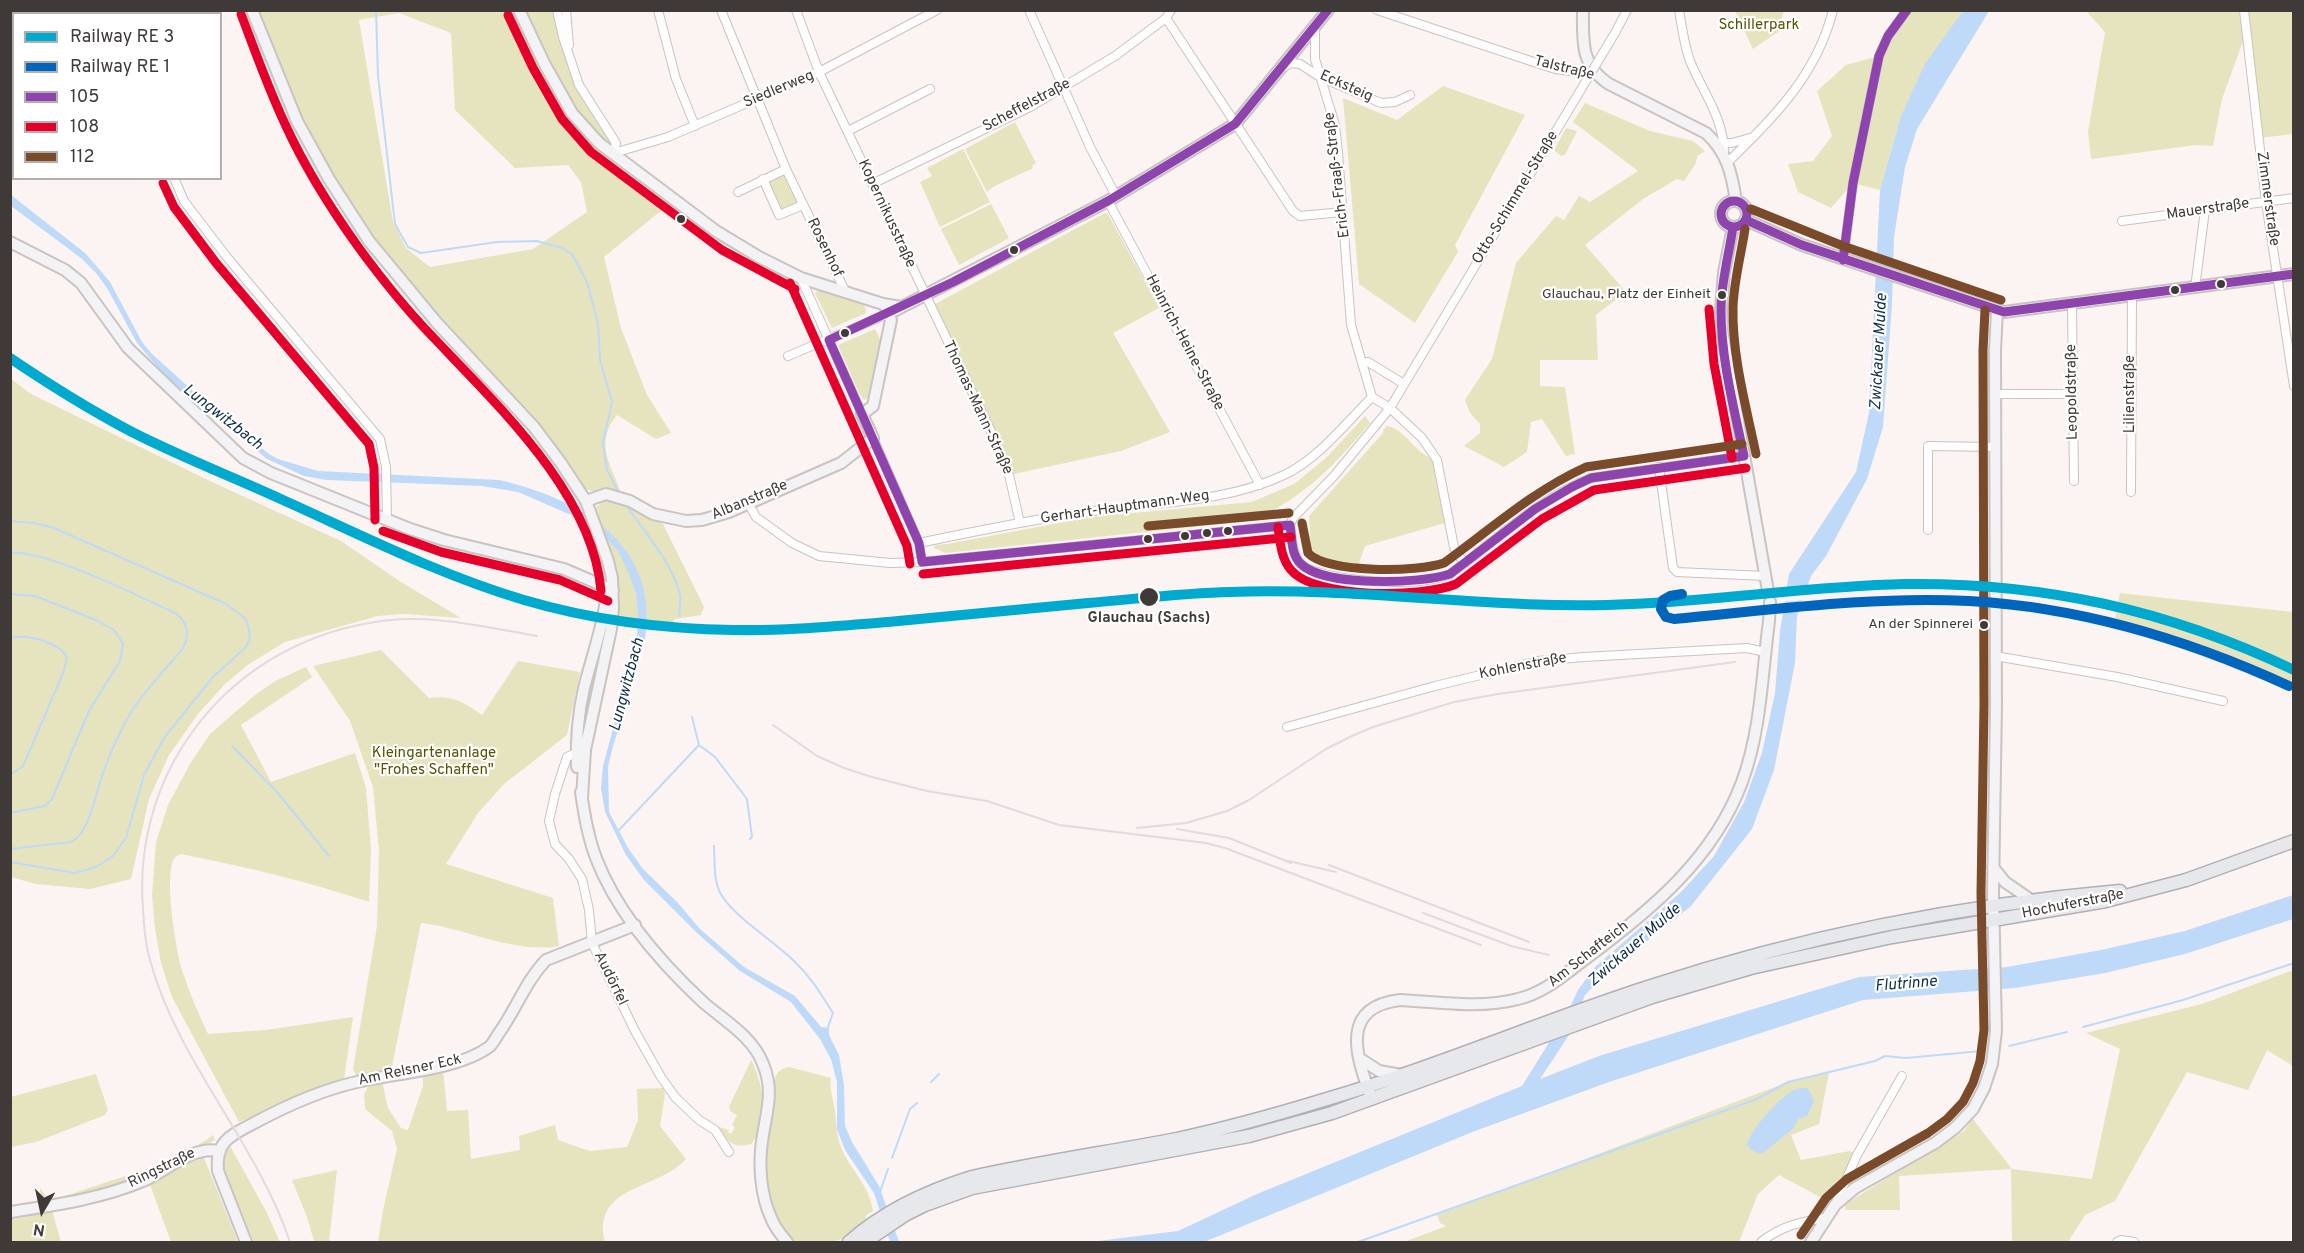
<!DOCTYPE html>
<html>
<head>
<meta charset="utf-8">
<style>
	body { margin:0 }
	#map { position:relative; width:2304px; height:1253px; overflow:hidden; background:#fbf4f2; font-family:Overpass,sans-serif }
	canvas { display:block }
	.frame { position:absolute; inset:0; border:12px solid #3f3937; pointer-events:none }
	.legend { position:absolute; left:12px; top:12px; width:210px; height:168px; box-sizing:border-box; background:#fff; border:2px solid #b2b0af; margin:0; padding:8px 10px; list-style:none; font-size:18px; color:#3f3937 }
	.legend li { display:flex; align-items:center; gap:12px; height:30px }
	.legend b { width:30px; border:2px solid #b2b0af }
	.north { position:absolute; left:12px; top:1181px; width:60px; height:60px; -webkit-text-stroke:4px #fff; paint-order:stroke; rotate:189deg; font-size:16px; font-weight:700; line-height:24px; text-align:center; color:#3f3937 }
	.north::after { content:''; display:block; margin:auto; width:21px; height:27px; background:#3f3937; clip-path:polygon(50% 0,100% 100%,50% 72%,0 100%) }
</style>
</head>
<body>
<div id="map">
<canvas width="2304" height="1253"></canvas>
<div class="frame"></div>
<ul class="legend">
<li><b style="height:8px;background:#00a9ce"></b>Railway RE 3</li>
<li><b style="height:8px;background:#0065bd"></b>Railway RE 1</li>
<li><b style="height:8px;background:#8e44ad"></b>105</li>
<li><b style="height:8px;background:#e4002b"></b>108</li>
<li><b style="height:8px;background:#7a4b2a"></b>112</li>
</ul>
<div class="north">N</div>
</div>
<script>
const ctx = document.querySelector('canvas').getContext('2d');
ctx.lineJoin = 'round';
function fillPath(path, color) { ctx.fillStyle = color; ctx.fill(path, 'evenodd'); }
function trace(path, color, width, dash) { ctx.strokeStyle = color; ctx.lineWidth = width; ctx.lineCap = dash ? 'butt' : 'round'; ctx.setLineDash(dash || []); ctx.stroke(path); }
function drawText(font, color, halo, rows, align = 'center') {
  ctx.font = font + ' Overpass,sans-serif'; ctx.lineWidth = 4.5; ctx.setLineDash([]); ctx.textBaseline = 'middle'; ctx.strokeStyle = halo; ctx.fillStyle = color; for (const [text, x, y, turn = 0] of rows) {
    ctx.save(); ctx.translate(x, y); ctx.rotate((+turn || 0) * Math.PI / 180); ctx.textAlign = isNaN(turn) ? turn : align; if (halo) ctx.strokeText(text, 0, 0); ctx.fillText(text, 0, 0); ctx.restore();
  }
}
fillPath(new Path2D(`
	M257 11H557L579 85 616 143 607 158 668 205 604 257 621 328 647 395 671 433 656 439 617 415C595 442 609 461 620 490 609 490 592 495 583 487L556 446 541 427 443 323 369 232 334 178 302 120ZM399 13 451 33 455 110 515 168 568 165 581 182 587 212 533 249 430 267 406 248 393 222 359 20Z
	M1735 11H1784L1778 32 1753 49Z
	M1907 11H1963L1901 116 1880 190 1853 183 1831 208 1798 192 1788 164 1813 161 1832 136 1817 91 1846 65 1879 56Z
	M2086 11H2293V134L2259 138 2246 33 2222 99 2213 146 2196 145 2091 159 2088 132 2105 32Z
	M1443 86 1525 115 1455 245 1458 252 1415 323 1359 284 1343 98 1397 120Z
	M1585 103 1650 131 1693 141 1705 151 1697 156 1696 163 1684 181 1677 179 1643 199 1585 245 1626 292 1596 315 1598 360H1540V386L1565 387 1575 454 1566 456 1542 419 1531 422 1527 452 1504 467 1464 446 1480 433V424L1470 413 1465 400 1492 359 1516 263 1556 216 1564 220 1579 196 1590 202 1638 171 1573 122Z
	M1015 122 1036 163 1032 166 1033 168C1022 174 993 185 987 192L965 149Z
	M1566 128 1577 131 1565 155 1561 156 1554 150Z
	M963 149 990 202 940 227 920 182 932 176 927 168Z
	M785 172 799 203 781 212 766 181Z
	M991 204 1009 238 959 265 941 229Z
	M1105 213 1108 214 1159 308 1113 333 1170 432 1121 451 1014 474 935 304Z
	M820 287 864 302 866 313 832 328 815 293Z
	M875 329 881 341 869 395 868 398 864 400 859 393 838 345Z
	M11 379 31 394 212 482 341 541 401 582 461 618 404 614 378 616 285 642 249 664 225 684 198 714 169 755 149 799 131 879 90 889 36 884 11 877Z
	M1365 416 1370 423C1335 465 1302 500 1250 521L945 553 934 548 935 545 948 544 1090 517 1252 502 1294 484 1326 458Z
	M1386 426C1407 429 1414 454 1434 459V470L1445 523 1365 546 1356 572 1315 562 1311 555 1309 516 1382 434Z
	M604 501 618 502 663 524 704 607 701 615 675 619 671 625 616 619 620 596 596 507Z
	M2120 593 2293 612V686L2241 660 2115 619Z
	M381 650 429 698C453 695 463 702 482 715L518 661 580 672 567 735 504 784 478 813 446 864 553 898 559 946C515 954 465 928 421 923L391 1071 357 1076 353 1069 377 926 379 851 373 787 350 721 313 666Z
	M306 667 312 677 241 725 271 782 355 753 366 788 371 850 369 902C307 881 245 867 181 854 176 856 173 858 172 864 166 886 175 946 182 970 189 992 198 1013 208 1034L266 1030 353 1017 344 1079 239 1122 172 997 161 963 155 929 152 895 156 842 168 805 190 764 210 734 255 695 275 681Z
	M2293 970V1066L2267 1050 2248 1090 2187 1072 2115 1201 2085 1215 2068 1242H2012L2011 1169 1899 1176 1900 1210H1845V1204L1964 1131 1972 1118 2012 1169 2092 1179 2120 1049 2086 1033 2202 1004Z
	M751 1060C763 1082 771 1124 751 1144 733 1149 727 1142 719 1127L729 1130 728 1132 731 1134 735 1127 732 1125 737 1115 730 1111 729 1107Z
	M789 1067 831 1078C830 1090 831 1090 833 1101 838 1122 834 1135 845 1156 855 1174 870 1189 873 1211L865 1216 867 1219C862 1222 860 1226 857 1229 837 1247 819 1242 795 1242 770 1216 762 1177 768 1142 769 1131 773 1121 774 1110 776 1093 767 1071 789 1067Z
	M443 1069 447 1111 468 1110 471 1159 520 1150 519 1136 555 1125 558 1140 590 1151 627 1147 638 1120 637 1089 663 1088 665 1094 660 1126 686 1159C659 1190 591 1185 605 1242H378L383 1210 397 1149 392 1131 365 1109 364 1094 370 1084 382 1081 388 1108 401 1128 408 1130 423 1086V1077L419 1075Z
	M1829 1073 1819 1124 1791 1135 1801 1160 1850 1151 1857 1155 1835 1205 1779 1175 1758 1194 1739 1242H1404L1446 1226 1440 1223 1437 1215 1788 1082Z
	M96 1074 108 1110 105 1115 36 1142 11 1147V1097Z
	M213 1135 215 1140C157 1171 106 1193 41 1204L40 1187 46 1197C62 1200 78 1191 92 1187 134 1173 176 1162 213 1135Z
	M230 1146 266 1211 280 1242H254L223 1170V1160Z
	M201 1156 204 1158 238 1242H171L149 1182Z
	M337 1170 329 1242 314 1241 307 1217 292 1180Z
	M52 1210 61 1242H11L10 1215Z`), '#e5e4be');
fillPath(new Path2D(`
	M1963 11H1989L1917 129 1905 167 1894 237 1892 304 1883 427 1867 479 1826 556 1811 576 1797 616 1795 663 1774 770 1752 829 1691 906 1608 972 1585 995 1569 1035 1540 1079 1599 1056 1859 977 2007 967 2101 950 2185 931 2293 895V919L2185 954 2105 973 2015 988 1863 1000 1609 1082 1475 1131 1204 1242H1090L1178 1231 1257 1194 1522 1086 1550 1041 1564 1010 1571 1005 1578 990 1595 967 1681 892 1714 856 1744 802 1762 753 1775 693 1780 631 1789 574 1856 472 1869 413 1880 190 1901 116 1925 64Z
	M11 195 85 253 99 269 110 282 142 342 152 354 212 408 269 454 278 459 318 471 499 480C580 499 660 543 645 640L612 750 608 767 609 812 628 848 643 869 678 903 700 929 744 967 795 996 821 1027 829 1028V1035L839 1055 844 1085 845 1126 852 1142 879 1186 899 1242H890L874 1193 845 1150 837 1129V1082L831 1059 820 1039 791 1002 740 971 697 933 644 880 626 855 605 812 601 788 603 766 637 639 638 614 636 593 629 574 618 551 611 543 601 534 571 515 518 492 482 486 327 480 304 476 267 459 165 376 137 343 107 288 96 273 81 258 11 206Z
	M1808 1088 1814 1101 1807 1116 1798 1119 1794 1128 1763 1153C1755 1153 1753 1152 1747 1145 1750 1130 1779 1098 1794 1090 1798 1088 1804 1088 1808 1088Z`), '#bedaf8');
fillPath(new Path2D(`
	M1810 587 1806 600 1782 602 1784 589Z
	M631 648 645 651 637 678 624 673Z`), '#fbf4f2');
trace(new Path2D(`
	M376 10 378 76 395 224 408 247 421 253 497 242 537 241 562 248 572 254 587 282 598 324 600 360 612 402 603 443 607 470 619 493
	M626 505C645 533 671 561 680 594 682 602 678 609 680 617
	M10 521 34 523 54 528 224 603 245 618 248 625 250 638 246 647 213 677 164 738 144 775 126 838 112 857 96 867 75 873 10 862
	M10 553C45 549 143 598 177 614 188 624 190 635 183 648 166 669 148 687 133 709 120 730 110 753 102 776 95 795 90 833 71 842L10 849
	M10 594 35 596 96 620 114 630 123 644 120 661 89 711 52 799 45 806 10 813
	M10 638C27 634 60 642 67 658L64 671 23 766 10 775
	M692 717 699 745 715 757 747 799 752 837 750 839
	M232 746 277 792 329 856
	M619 830 699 745
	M714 846C715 861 713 883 722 896 737 919 774 941 794 961 811 977 821 994 833 1013L827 1030
	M2083 1027 2183 1000 2294 963
	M2009 1046 2067 1032
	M931 1082 939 1074
	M892 1158 910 1109 917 1103
	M880 1192 888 1169
	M1358 1242 1757 1099 1788 1082 1875 1061 1885 1056 1906 1058 1981 1051`), '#bedaf8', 2);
const street = new Path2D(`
	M93 10 94 14
	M557 10 563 37 579 85 616 143 614 153 668 137 819 72 937 10
	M566 10 569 45
	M658 10 676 79 695 126
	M721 10 786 169 845 291
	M796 10 819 72 995 440 1009 475 1020 523
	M1029 10 1091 149 1116 196
	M1377 10 1555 69 1595 74
	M1679 10C1682 27 1684 45 1690 61 1703 93 1724 118 1724 153
	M2244 10 2266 202 2294 386
	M1166 18 1293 211 1300 216 1343 212
	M1315 28V59L1335 125 1338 152 1351 325 1372 397 1390 408 1422 438 1437 460 1454 547 1458 555 1465 563
	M1615 33 1627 10
	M1284 67 1291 63 1300 64 1320 77 1381 103 1395 102 1410 95
	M848 131 930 89
	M1724 143H1732L1750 138
	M1728 162C1774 117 1817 75 1833 10
	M174 178 184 201 226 256 380 439 386 467 387 520
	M763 179 779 215 803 205
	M872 184 1030 107 1115 56 1166 18 1171 10
	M738 192 786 169
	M1108 201 1260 485
	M2122 221 2294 198
	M1843 260 1853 183 1879 56 1888 36 1907 10
	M801 278 862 414
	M2195 288 2205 210
	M2072 304 2074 481
	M788 356 890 313
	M1362 363 1368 362 1404 384
	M1996 394H2073
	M873 438 919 543 922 562
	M1659 467 1673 568 1677 572 1766 576
	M2131 492 2132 296
	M748 503 756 517 792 543 819 556 890 563 922 562 1290 525
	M1290 525C1292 538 1292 560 1305 567 1330 582 1425 588 1450 574 1496 541 1538 499 1591 478L1744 456
	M1290 525 1293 518 1334 476 1390 408 1565 116
	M1928 530V446L1996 447
	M919 543C976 531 1034 519 1093 511 1157 502 1224 503 1284 475 1318 459 1345 424 1372 397
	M1995 656 2117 677 2223 701
	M1287 727 1435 686 1538 661 1584 657 1747 648 1765 652
	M576 753 567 757 555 794 549 821 555 844 569 859 582 879 589 910 592 943 635 1031 661 1077 675 1097 699 1120 715 1130 729 1152
	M1836 1203 1857 1155 1902 1076
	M1761 1242C1781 1226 1800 1222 1825 1218
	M2117 1242 2121 1240 2134 1242`);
const secondary = new Path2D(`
	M252 10 297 121 329 179 369 241 437 323 534 427 561 463 586 501 608 561 612 578 613 608 611 629 585 750 582 798
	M519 10 544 63 572 113 599 143 716 231 759 257 801 278 883 304 901 307
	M1583 10C1583 41 1580 65 1609 84L1706 133C1727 152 1732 174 1736 201
	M1721 214a13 13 0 1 1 26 0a13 13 0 1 1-26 0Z
	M1746 220 1802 245 2004 312 2294 274
	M1733 227 1724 272 1721 310 1722 330 1768 591
	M10 242 65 270 81 283 128 348 243 458 271 473 410 529 444 540 564 569 613 590
	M890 313 1108 201 1235 124 1328 10
	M586 501 606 494 630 501 653 514 686 521 702 520 729 512 841 463 873 438 862 414 873 406 891 320 886 308
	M577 767C576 741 578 714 584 688 592 656 604 624 607 591
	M581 792C584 814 588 837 596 858 617 913 661 963 704 1003 725 1021 753 1037 763 1064 774 1090 767 1110 763 1135 758 1162 760 1195 772 1220 775 1228 782 1236 787 1242
	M1993 867 2005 882 2031 900
	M1359 1058 1379 1071 1401 1075
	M1370 1094C1355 1053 1341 1007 1400 1000 1438 1002 1481 1009 1518 999 1545 993 1566 973 1588 957 1651 910 1714 858 1742 782 1761 731 1762 674 1769 621L1770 602
	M10 1212C55 1205 100 1199 143 1181 166 1171 193 1145 219 1151
	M246 1242 218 1171C215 1140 232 1135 256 1122 288 1105 321 1090 357 1082 395 1073 458 1070 489 1047 493 1044 496 1037 499 1033 516 1009 526 981 546 960L635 925
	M1811 1242 1835 1205 1855 1188 1935 1143 1955 1128 1973 1109 1984 1088 1992 1064 1996 1031 1993 893 1996 705 1995 350 1997 311`);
const primary = new Path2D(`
	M849 1242C885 1210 927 1191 972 1177 1040 1162 1109 1152 1177 1139 1228 1128 1278 1114 1327 1099 1436 1067 1540 1022 1648 987 1801 937 1959 905 2120 891
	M865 1242 905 1215 925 1205 972 1188 1249 1136 1332 1113 1652 997 1751 968 1892 937 2106 901 2186 880 2294 841`);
trace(street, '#c9c3c1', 10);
trace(secondary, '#c9c3c1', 14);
trace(primary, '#b0afb6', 15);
trace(street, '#fefdfd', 8);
trace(secondary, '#f3f2f5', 10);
trace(primary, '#e7e8ec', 12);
trace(new Path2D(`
	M773 725 817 756 844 768 872 777 927 791 987 801 1059 825 1206 843 1225 848 1481 945
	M1137 828 1186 823 1227 811 1249 800 1326 749 1352 736 1373 727 1454 702 1498 694 1735 662
	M1177 829 1229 838 1291 863
	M1284 860 1336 872
	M1329 865 1529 942
	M1423 913 1511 946 1549 955
	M290 1242C257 1143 177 1061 150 960 145 944 144 926 143 909 132 768 230 647 369 623 425 612 481 626 537 636`), '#dedcdc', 2);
const streetBridge = new Path2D(`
	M1565 116 1615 33`);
trace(streetBridge, '#c9c3c1', 10, []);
trace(streetBridge, '#fefdfd', 8);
trace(new Path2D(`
	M1721 214a13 13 0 1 1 26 0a13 13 0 1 1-26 0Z
	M1746 220 1802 245 2004 312 2294 274
	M1733 227C1729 254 1721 282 1721 310 1721 359 1734 408 1744 456
	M1843 260 1853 183 1879 56 1888 36 1907 10
	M829 340 953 282 1108 201 1235 124 1328 10
	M829 340 919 543 922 562
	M1290 525C1292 538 1291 555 1301 564 1324 587 1421 584 1450 574L1535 509 1572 487 1591 478 1744 456
	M922 562 1290 525`), '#8e44ad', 9);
trace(new Path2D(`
	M241 14C255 51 268 88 285 124 305 168 331 209 359 248 381 278 405 308 431 335 495 403 593 493 601 591
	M508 15 533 68 562 119 591 152 722 250 795 289
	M163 183 174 207 216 263 369 444 374 468 375 520
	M790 283 907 546 910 564
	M1709 309 1714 364 1732 458
	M1278 527C1280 541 1281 559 1291 570 1315 599 1423 598 1456 584L1542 519 1594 490 1746 468
	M383 531 441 552 560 580 608 601
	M923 574 1291 537`), '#e4002b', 9);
trace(new Path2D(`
	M1751 209 1843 246 2001 300
	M1745 229C1741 255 1734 280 1733 307 1732 356 1746 406 1756 454
	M1302 523 1308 553C1328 574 1418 572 1444 563 1491 529 1533 491 1586 467L1742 444
	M1148 526 1289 513
	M1801 1235 1826 1198 1847 1179 1928 1133 1947 1119 1963 1102 1973 1083 1980 1061 1984 1030 1981 893 1984 705 1983 350 1985 310`), '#7a4b2a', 9);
trace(new Path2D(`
	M10 358C50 385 90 410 132 432 181 457 233 477 283 500 363 536 440 575 524 600 592 620 663 629 734 630 786 631 837 626 888 622 955 616 1022 609 1088 603 1136 599 1183 593 1230 592 1365 587 1498 611 1632 604 1723 600 1813 586 1904 584 2043 582 2168 610 2294 670`), '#00a9ce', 10);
trace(new Path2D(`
	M1682 594 1670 596 1663 600 1661 609 1666 617 1674 619C1772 610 1871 596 1969 601 2079 607 2189 640 2289 686`), '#0065bd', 10);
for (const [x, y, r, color] of [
	[681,219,5,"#3f3937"],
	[1014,250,5,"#3f3937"],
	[2221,284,5,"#3f3937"],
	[2175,290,5,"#3f3937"],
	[1722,295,5,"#3f3937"],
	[845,333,5,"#3f3937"],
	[1228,531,5,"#3f3937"],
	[1207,533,5,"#3f3937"],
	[1185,536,5,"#3f3937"],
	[1148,539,5,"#3f3937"],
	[1149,597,10,"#3f3937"],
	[1984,625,5,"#3f3937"]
]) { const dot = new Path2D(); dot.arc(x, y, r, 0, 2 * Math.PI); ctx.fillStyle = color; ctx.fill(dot); trace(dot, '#fff', 2); }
drawText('14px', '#3f3937', '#fff', [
	["Glauchau, Platz der Einheit",1711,295],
	["An der Spinnerei",1973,625]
], 'right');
drawText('15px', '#545501', '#fff', [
	["Schillerpark",1759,26],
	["Kleingartenanlage",434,754],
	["\"Frohes Schaffen\"",434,771]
]);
drawText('15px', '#3f3937', '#fff', [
	["Talstraße",1564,69,14],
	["Ecksteig",1346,87,24],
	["Siedlerweg",779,90,-23],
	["Scheffelstraße",1027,106,-28],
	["Erich-Fraaß-Straße",1338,175,-97],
	["Otto-Schimmel-Straße",1516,198,-59],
	["Zimmerstraße",2267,199,82],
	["Mauerstraße",2208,210,-8],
	["Kopernikusstraße",886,214,65],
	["Rosenhof",824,248,64],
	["Heinrich-Heine-Straße",1184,343,62],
	["Leopoldstraße",2073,392,-91],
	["Lilienstraße",2131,394,-90],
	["Thomas-Mann-Straße",977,408,65],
	["Albanstraße",750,501,-23],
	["Gerhart-Hauptmann-Weg",1125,508,-8],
	["Kohlenstraße",1523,667,-11],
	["Hochuferstraße",2073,905,-11],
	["Am Schafteich",1589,955,-38],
	["Audörfel",610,979,64],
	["Am Relsner Eck",410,1071,-12],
	["Ringstraße",162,1169,-26]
]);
drawText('bold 15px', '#3f3937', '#fff', [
	["Glauchau (Sachs)",1149,619]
]);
drawText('italic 16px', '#0f2e4a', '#fff', [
	["Zwickauer Mulde",1880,352,-87],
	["Lungwitzbach",222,418,38],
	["Lungwitzbach",628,685,-75],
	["Zwickauer Mulde",1635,946,-41],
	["Flutrinne",1906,985,-5]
]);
</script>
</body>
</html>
